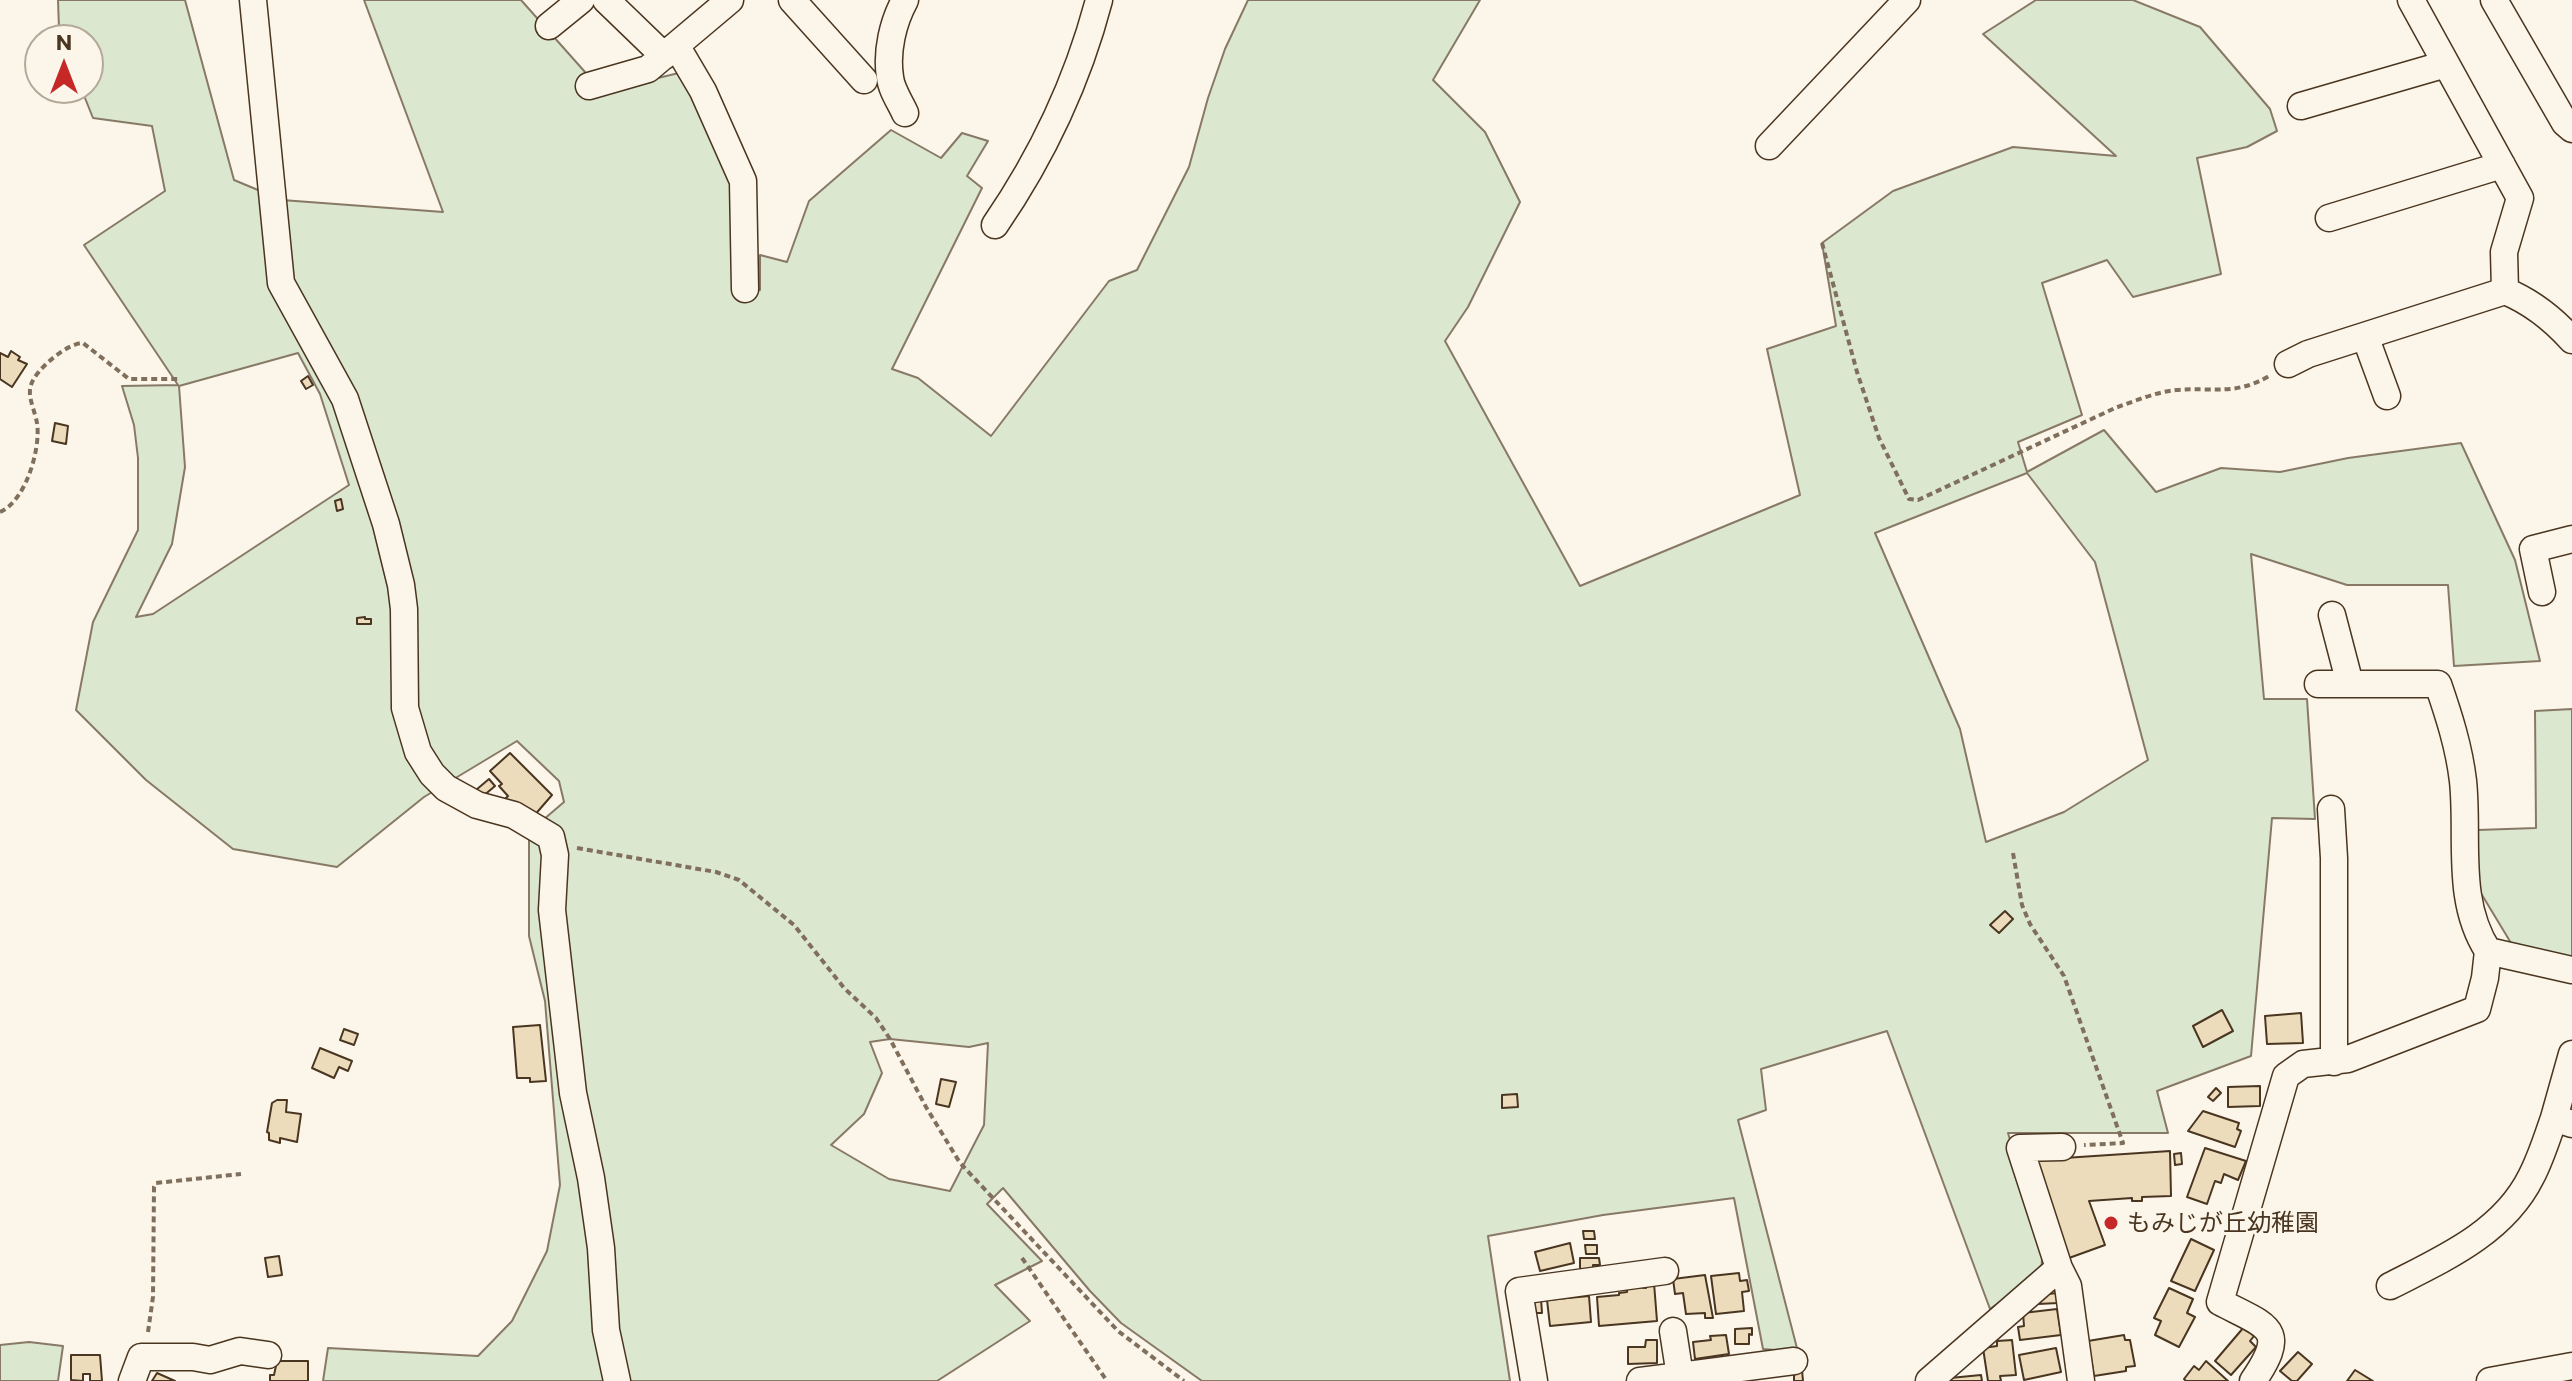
<!DOCTYPE html>
<html>
<head>
<meta charset="utf-8">
<style>
	body { margin:0 }
	#map { position:relative; width:2572px; height:1381px; overflow:hidden; background:#fbf6e9; font-family:Commissioner,sans-serif }
	canvas { display:block }
	.north { position:absolute; left:24px; top:24px; width:80px; height:80px; box-sizing:border-box; background:#fbf6e9; border:2px solid #b4a999; border-radius:50%; rotate:0deg; font-size:22px; font-weight:700; line-height:32px; text-align:center; color:#4a3520 }
	.north::after { content:''; display:block; margin:auto; width:28px; height:36px; background:#c62828; clip-path:polygon(50% 0,100% 100%,50% 72%,0 100%) }
</style>
</head>
<body>
<div id="map">
<canvas width="2572" height="1381"></canvas>
<div class="north">N</div>
</div>
<script>
const ctx = document.querySelector('canvas').getContext('2d');
ctx.lineJoin = 'round';
function fillPath(path, color) { ctx.fillStyle = color; ctx.fill(path, 'evenodd'); }
function trace(path, color, width, dash) { ctx.strokeStyle = color; ctx.lineWidth = width; ctx.lineCap = dash ? 'butt' : 'round'; ctx.setLineDash(dash || []); ctx.stroke(path); }
function drawText(font, color, halo, rows, align = 'center') {
  ctx.font = font + ' Commissioner,"Noto Sans JP",sans-serif'; ctx.lineWidth = 6; ctx.setLineDash([]); ctx.textBaseline = 'middle'; ctx.strokeStyle = halo; ctx.fillStyle = color; for (const [text, x, y, turn = 0] of rows) {
    ctx.save(); ctx.translate(x, y); ctx.rotate((+turn || 0) * Math.PI / 180); ctx.textAlign = isNaN(turn) ? turn : align; if (halo) ctx.strokeText(text, 0, 0); ctx.fillText(text, 0, 0); ctx.restore();
  }
}
const green = new Path2D(`
	M58 0H185L234 180 282 200 443 212 364 0H521L585 72 586 95 679 73 703 114 732 188 734 293 760 290V255L787 262 809 201 891 130 941 158 962 133 988 141 967 176 982 188 892 369 918 378 991 436 1109 281 1137 270 1189 167 1208 98 1225 49 1248 0H1480L1433 80 1485 132 1520 202 1468 307 1445 341 1580 586 1800 495 1767 349 1836 326 1822 243 1893 191 2013 147 2116 156 1983 34 2036 0H2133L2200 27 2270 109 2277 131 2247 147 2197 158 2221 274 2133 297 2107 260 2042 283 2082 415 2018 442 2027 472 2104 430 2156 492 2221 468 2280 472 2348 458 2461 443 2515 560 2540 661 2454 666 2448 585H2347L2251 554 2264 699H2307L2315 819 2272 818 2251 1056 2157 1091 2168 1133H2008L2043 1246 2041 1273 1990 1309 1887 1031 1761 1069 1766 1110 1738 1120 1798 1352 1763 1349 1734 1198 1603 1215 1488 1236 1510 1381H1202L1121 1323 1090 1291 1003 1188 987 1204 1042 1261 995 1285 1030 1321 937 1381H323L328 1348 478 1356 512 1321 547 1251 560 1185 545 1001 529 936V832L564 802 559 781 517 741 424 797 337 867 233 849 146 780 76 710 93 622 138 530V458L134 425 122 386 178 385 84 245 165 191 152 126 93 118 81 88H88V40H63L59 29ZM298 353 320 394 349 485 153 614 136 617 172 544 185 467 179 386ZM2027 473 2095 562 2148 760 2064 812 1986 842 1960 729 1875 533ZM890 1039 969 1047 988 1043 984 1125 950 1191 889 1179 831 1145 864 1114 882 1073 870 1042Z
	M2572 709V959L2511 943 2476 885 2478 830 2536 828 2535 711Z
	M29 1342 63 1346 58 1381H0V1345Z`);
fillPath(green, '#dce7d0');
trace(green, '#887966', 2);
const building = new Path2D(`
	M11 351 20 357 18 360 27 364 12 387 0 379V353L8 357Z
	M308 376 313 385 306 389 301 381Z
	M55 423 68 426 66 444 52 441Z
	M341 499 343 509 337 511 335 501Z
	M365 617V619H371V624H357V618Z
	M510 753 552 795 533 817 514 808 505 799 508 796 499 786 502 784 490 771Z
	M489 779 495 786 482 797 476 790Z
	M2005 911 2013 919 1999 933 1990 925Z
	M2222 1010 2233 1031 2203 1047 2193 1026Z
	M2301 1013 2303 1043 2267 1044 2265 1016Z
	M540 1025 546 1081 530 1082V1078H517L513 1027Z
	M344 1029 358 1034 354 1045 340 1040Z
	M320 1048 352 1061 348 1071 339 1067 334 1078 312 1068Z
	M941 1079 956 1082 949 1107 936 1104Z
	M2260 1086V1106L2228 1107V1087Z
	M2216 1088 2221 1093 2213 1101 2208 1097Z
	M1517 1094 1518 1107 1502 1108V1095Z
	M277 1100H287L286 1112 301 1114 297 1142 280 1138V1143L269 1140V1133L267 1132 272 1103Z
	M2203 1111 2239 1123 2237 1129 2241 1131 2235 1147 2188 1131Z
	M2205 1148 2246 1161 2238 1180 2224 1174 2221 1183 2215 1181 2207 1204 2187 1197Z
	M2170 1151 2171 1196 2142 1197V1201H2132V1198L2089 1201 2105 1245 2069 1258 2034 1160Z
	M2181 1153 2182 1164 2175 1165 2174 1154Z
	M1583 1231H1594L1595 1239H1584Z
	M2191 1239 2214 1250 2195 1291 2171 1281Z
	M1570 1243 1574 1263 1540 1271 1535 1252Z
	M1585 1245H1597V1254H1586Z
	M279 1256 282 1275 268 1277 265 1258Z
	M1580 1258H1599L1600 1265H1593V1268L1580 1270Z
	M1739 1273 1740 1281 1747 1280 1749 1291 1742 1292 1744 1311 1716 1314 1711 1276Z
	M1705 1275 1713 1318H1705V1313L1686 1314 1683 1293 1675 1294 1673 1279Z
	M1654 1283 1657 1321 1599 1326 1597 1297 1619 1295V1293L1627 1292V1286L1646 1288V1284Z
	M2169 1288 2193 1299 2187 1313 2195 1317 2179 1347 2155 1335 2161 1321 2154 1318Z
	M2057 1293 2058 1303 2038 1304 2048 1294Z
	M1589 1296 1591 1322 1550 1326 1547 1300Z
	M1533 1299H1541L1542 1313H1534Z
	M2057 1309 2061 1335 2020 1340 2018 1327 2024 1326 2023 1313Z
	M2244 1327 2254 1336 2250 1341 2256 1347 2231 1375 2215 1361Z
	M1752 1328V1335L1749 1334V1344H1735V1329Z
	M1726 1335 1729 1354 1695 1359 1693 1342 1711 1340 1710 1336Z
	M2124 1335 2125 1340H2130L2135 1366 2126 1367V1371L2094 1376 2088 1341Z
	M1646 1340H1657V1363L1628 1364V1347H1645Z
	M2012 1340 2016 1375 2000 1376 2001 1381H1988L1983 1348 1997 1346V1341Z
	M2056 1348 2061 1372 2024 1380 2019 1355Z
	M2298 1352 2312 1364 2297 1381H2292L2280 1371Z
	M71 1355H100L102 1381H90V1374H83V1381L71 1380Z
	M277 1361H308V1381H270V1375H274Z
	M2206 1361 2228 1381H2186L2184 1379 2194 1366 2199 1370Z
	M1794 1370H1802L1803 1381H1794Z
	M2355 1370 2373 1381H2347Z
	M157 1373 175 1381H152Z
	M1981 1375 1982 1381H1950V1378Z`);
fillPath(building, '#ecdcbc');
trace(building, '#4a3520', 2);
const minor = new Path2D(`
	M253 0 281 283 345 399 386 524 401 585 404 609 405 708 418 752 432 774 446 788 477 805 514 815 551 837 555 855 552 910 573 1093 591 1178 601 1248 606 1330 617 1381
	M606 0 664 56
	M792 0 864 80
	M2411 0 2520 198 2504 252 2505 291C2532 302 2553 319 2572 340
	M2494 0 2565 123 2572 129
	M549 26 581 0
	M674 47 683 57 703 91 743 181 745 289
	M589 86 648 69 730 0
	M2301 106 2446 64
	M905 113C900 102 891 89 890 77 886 51 893 22 905 0
	M1769 146 1907 0
	M2329 218 2502 165
	M995 225C1041 158 1078 80 1099 0
	M2365 336 2387 396
	M2288 364 2308 354 2505 291
	M2542 592 2533 549 2572 539
	M2332 615 2350 684
	M2318 684H2438C2449 716 2459 747 2463 781 2469 838 2455 900 2488 951
	M2331 809 2334 858V1062
	M2572 1054 2554 1118 2572 1124
	M2062 1147 2020 1148 2059 1268 2068 1286 2081 1381
	M2390 1286C2443 1259 2503 1233 2531 1177 2541 1158 2547 1138 2554 1118
	M1673 1331 1680 1376 1794 1361
	M132 1381 141 1357H193L210 1360 240 1351 268 1355
	M1534 1381 1519 1291 1665 1271
	M1640 1381 1680 1376V1381
	M1929 1381 2059 1268
	M2253 1381C2289 1328 2268 1327 2220 1302L2286 1076 2303 1064 2348 1059 2477 1009 2485 978 2488 951 2572 970
	M2490 1381 2572 1366`);
trace(minor, '#4a3520', 29);
trace(new Path2D(`
	M1822 243 1857 372 1879 438 1909 499 1918 500 2115 408C2135 401 2156 392 2176 390 2213 387 2235 396 2269 376
	M0 512C26 501 41 448 37 423 35 411 27 396 31 385 35 370 67 343 83 343L129 379H181
	M577 848 716 872 739 880 794 925 844 988 876 1018 890 1039 926 1107 960 1163 1118 1331 1184 1381
	M2013 853 2022 905 2030 924 2064 976 2123 1143 2084 1145
	M1022 1258 1107 1381
	M148 1332 153 1297 154 1187 156 1183 241 1174`), '#7f6f5c', 4, [6, 4]);
trace(minor, '#fbf6e9', 26);
for (const [x, y, r, color] of [
	[2111,1223,8,"#c62828"]
]) { const dot = new Path2D(); dot.arc(x, y, r, 0, 2 * Math.PI); ctx.fillStyle = color; ctx.fill(dot); trace(dot, '#fbf6e9', 3); }
drawText('24px', '#4a3520', '#fbf6e9', [
	["もみじが丘幼稚園",2127,1223]
], 'left');
</script>
</body>
</html>
